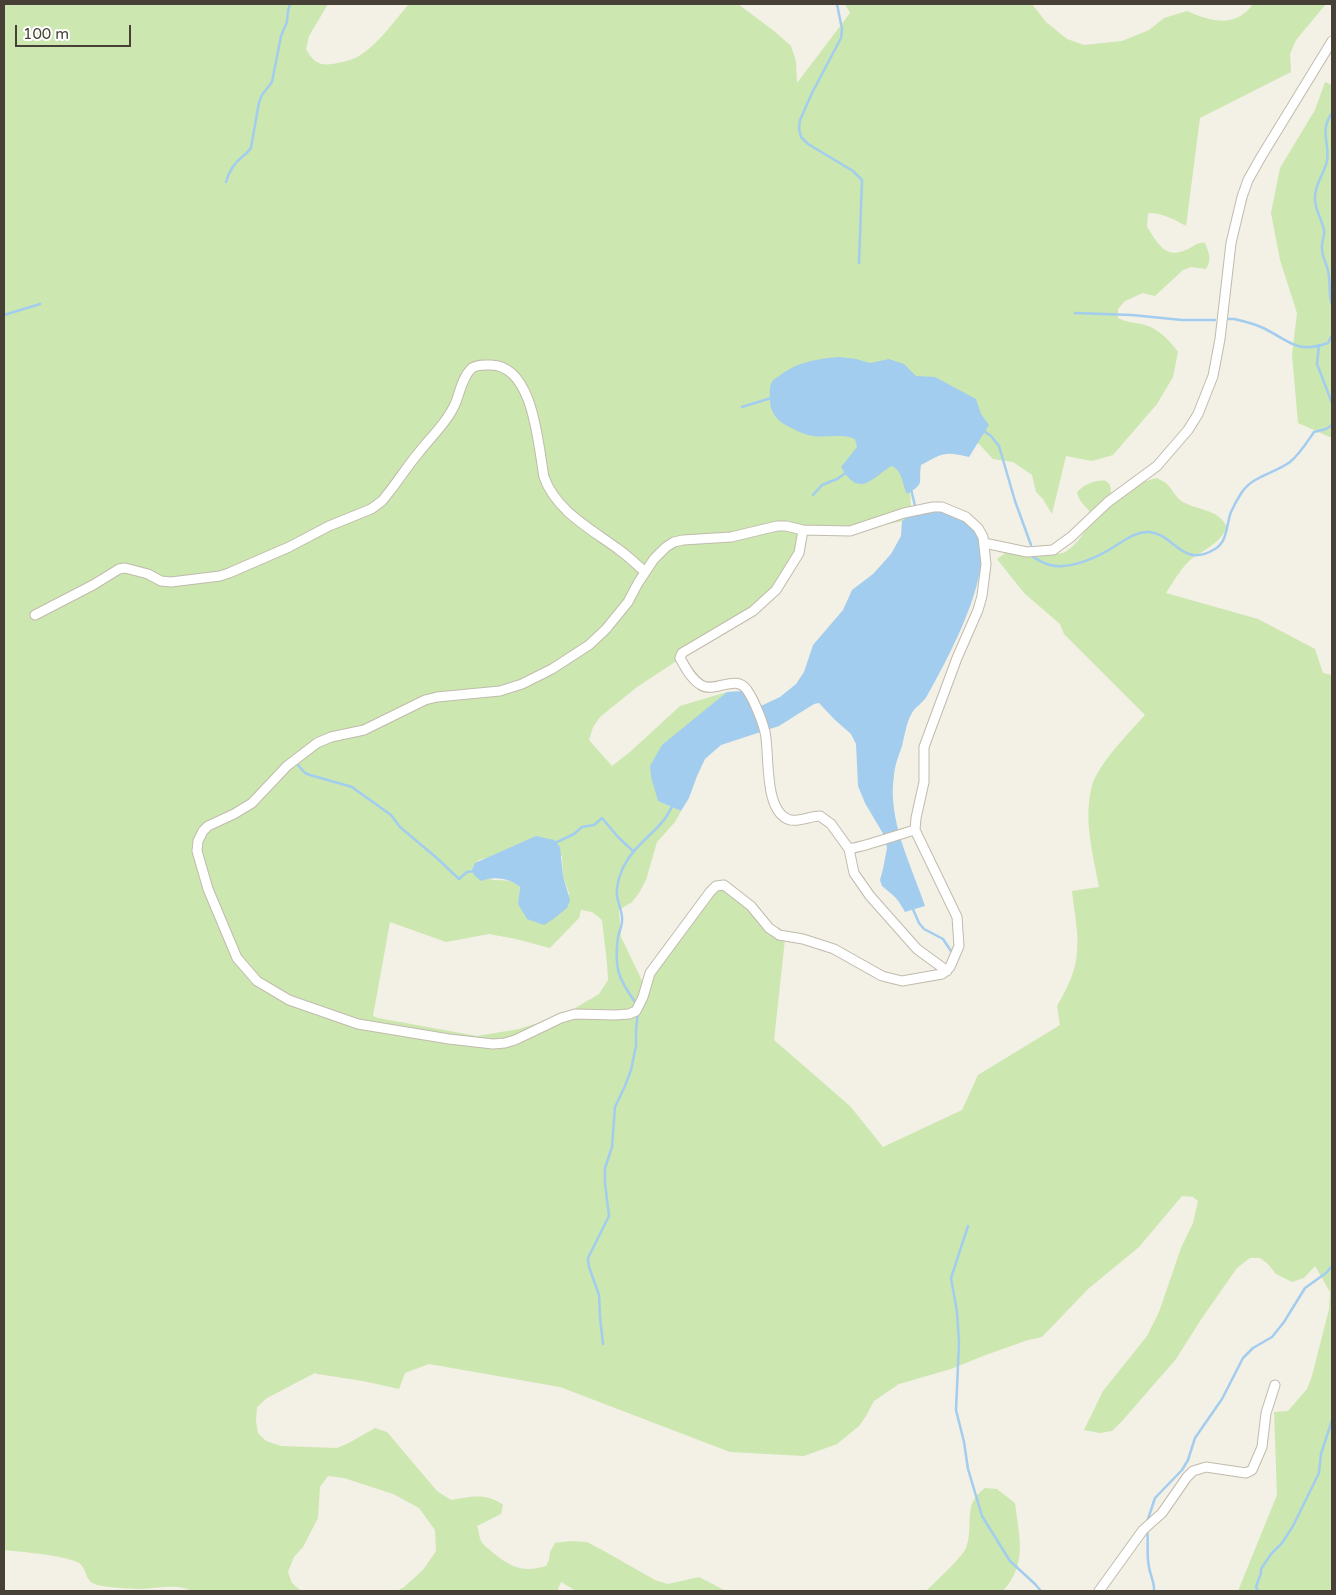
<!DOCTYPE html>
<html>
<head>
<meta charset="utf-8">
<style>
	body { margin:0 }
	#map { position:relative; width:1336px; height:1595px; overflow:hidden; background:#f3f0e6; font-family:"Varela Round",sans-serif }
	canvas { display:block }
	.frame { position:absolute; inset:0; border:5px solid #464036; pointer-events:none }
	.scale { position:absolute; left:15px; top:25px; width:116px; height:22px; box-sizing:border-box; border:2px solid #464036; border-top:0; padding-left:6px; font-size:15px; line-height:18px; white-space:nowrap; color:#464036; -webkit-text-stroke:4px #fff; paint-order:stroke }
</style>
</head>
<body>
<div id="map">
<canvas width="1336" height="1595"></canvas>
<div class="frame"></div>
<div class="scale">100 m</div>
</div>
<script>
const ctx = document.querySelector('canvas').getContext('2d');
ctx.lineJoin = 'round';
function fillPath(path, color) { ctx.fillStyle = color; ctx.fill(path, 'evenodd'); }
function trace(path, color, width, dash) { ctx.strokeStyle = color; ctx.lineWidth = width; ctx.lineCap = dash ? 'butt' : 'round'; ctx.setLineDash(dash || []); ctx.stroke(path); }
fillPath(new Path2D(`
	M4 4H328L309 36 306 49C314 63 320 67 337 63 345 62 355 59 362 54 379 43 395 20 409 4H738L774 31 791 46 796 61 797 83 850 13 845 4H1032L1046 22 1067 39 1084 45 1122 41 1149 30 1164 18 1187 11C1211 22 1236 28 1253 4H1326L1296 40 1290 54 1291 72 1200 118 1186 226C1174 219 1162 213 1148 213L1147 227C1159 245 1166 261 1190 248 1196 245 1198 242 1205 243 1209 253 1212 260 1206 269L1191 267 1183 270 1155 296 1143 293 1125 301 1118 309V318C1127 323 1135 322 1145 325 1159 329 1169 340 1178 352L1173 377 1157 404 1113 455 1092 461 1066 456 1052 514 1043 499 1036 492 1032 475 1013 462 993 459 980 445 971 439 909 458 911 512 902 521 860 530 807 532 770 595 736 622 637 687 600 717 593 727 589 740 612 766 630 752 680 706 727 692 709 707 658 801 681 811 675 822 657 842 646 880 639 893 632 902 619 910 621 937 645 987 654 967 717 889 727 883 750 901 785 939 774 1040 850 1106 883 1147 962 1110 978 1075 1060 1025 1057 1006C1066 990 1076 972 1077 952 1079 932 1074 911 1072 891L1099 887C1093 854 1083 819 1092 786 1098 764 1129 733 1145 715L1064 634 1060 624 1024 593 997 559 1015 546 1016 549 1046 545C1047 550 1048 552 1053 553 1058 554 1064 554 1068 550 1075 546 1091 526 1091 518 1092 508 1079 505 1077 492 1084 485 1096 479 1106 481L1110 485 1112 500 1117 502C1129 491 1140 481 1157 478 1160 480 1165 482 1167 484 1172 489 1175 496 1180 500 1195 511 1220 508 1227 528 1217 546 1204 549 1189 561 1180 570 1173 582 1166 593L1258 619 1315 649 1323 673 1332 675V1591H1238L1277 1495 1274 1412 1288 1411 1307 1389 1312 1376 1329 1309 1330 1292 1315 1266 1304 1278 1292 1282 1276 1274 1268 1264 1260 1258H1250L1237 1268 1202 1318 1176 1359 1123 1420 1112 1431 1100 1433 1084 1430 1103 1391 1147 1336 1159 1312 1181 1248 1193 1223 1198 1201 1193 1197 1182 1196 1139 1247 1088 1289 1042 1337 1028 1340 983 1356 951 1369 899 1384 874 1401 866 1416 859 1426 837 1444 804 1456 730 1452 560 1387 429 1364 405 1373 399 1389 363 1381 317 1374 315 1373 267 1398 257 1407 256 1421 258 1433 266 1441 281 1446 337 1448 349 1443 375 1428 387 1432 437 1491 451 1500C470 1497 486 1492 503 1505L501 1514 477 1526C479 1530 479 1537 481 1541 483 1545 489 1549 492 1552 510 1567 523 1573 546 1566L549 1560 550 1552 555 1543 570 1541 587 1542 604 1551 655 1580 668 1584 699 1577 726 1591H576L561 1582 557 1591H397L404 1587 423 1570 436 1551 435 1530 419 1508 393 1494 344 1478 328 1476 320 1487 318 1518 303 1547 294 1557 288 1572 292 1583 301 1591H192C177 1583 156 1589 140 1589 127 1588 114 1588 102 1586 82 1583 89 1570 79 1563 64 1555 22 1552 4 1550ZM562 856 563 876 569 893 567 907 518 904 520 887C508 876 499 883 486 878 481 876 476 872 472 870L473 866 479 860 490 857ZM581 910 592 912 602 920 607 963 608 980 599 994 565 1014 519 1029 477 1036 378 1018 373 1016 390 922 446 942 489 934 516 939 550 948 579 918Z
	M1325 82 1332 85V438L1298 423 1292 355 1297 313 1280 260 1271 213 1280 168 1315 110Z
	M985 1488 997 1489 1015 1503C1019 1537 1028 1563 1003 1591H926C935 1582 961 1559 966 1548 975 1524 961 1505 985 1488Z`), '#cce7b0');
fillPath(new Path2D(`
	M839 357 856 359 870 363 889 359 904 364 916 376 935 377 976 399 981 414 989 425 969 457C943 451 944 453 921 465 918 483 926 483 907 494 902 484 903 470 891 466 870 480 859 498 841 467L857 447 855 439C838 432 820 441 802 433 787 426 770 420 770 400 770 395 769 386 772 382 774 379 776 378 778 377 796 362 817 359 839 357Z
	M936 509C947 513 966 520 973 528 1003 560 945 664 927 696 923 703 915 707 912 713 906 723 905 735 902 746 899 755 895 764 894 775 887 820 911 864 925 906L905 912 899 902 895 897 882 886 880 880 883 869 887 848 885 837 865 803 858 786 856 744 851 734 835 720 819 703 814 704 779 726 721 745 705 759 697 776 689 798 681 811 658 801 651 777 650 766 662 745 727 692 742 691 754 707 763 705 780 697 796 684 804 672 813 645 843 610 852 590 873 574 891 554 901 536 902 521 909 515Z
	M536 836 554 840 560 847 563 876 570 900 567 908 552 920 544 925 527 919 518 904 520 887C510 878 493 876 481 881L474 875 472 869 475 863Z`), '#a3cdef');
trace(new Path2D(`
	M837 4 842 29 841 38 812 93 800 120 799 129 801 137 808 144 853 171 862 180 859 263
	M1332 113C1319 131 1330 143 1327 161 1324 174 1315 184 1315 197 1314 209 1322 219 1324 230 1325 237 1321 243 1322 249 1322 257 1327 264 1328 271 1331 283 1328 294 1332 305
	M226 182C229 171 233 164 242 157 246 154 248 152 251 148L259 102 262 95 272 82 281 36 287 22 288 11 290 4
	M1075 313 1132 315 1182 320H1215
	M4 315 40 304
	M1229 319H1234C1243 321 1252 323 1261 327 1288 339 1295 355 1328 343L1332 335
	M1319 345 1317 364 1332 403
	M742 407 771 398
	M984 431 991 436 999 446 1015 501 1031 545
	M911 489 915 506
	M813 495 822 485 837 479 847 472
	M1033 557C1039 560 1044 564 1050 565 1069 570 1096 558 1112 548 1124 541 1135 531 1150 532 1175 535 1182 569 1215 549 1228 541 1226 525 1231 512 1234 505 1238 498 1242 492 1253 476 1275 473 1290 462 1300 454 1307 442 1314 432L1326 429 1332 425
	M298 765 305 773 310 775 352 787 356 790 391 815 400 827 438 859 459 879 467 872 475 871
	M555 843 574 834 582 827 594 825 602 818 618 837 633 851
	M912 907 919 923 924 929 943 939 953 954
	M635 1002C618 978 614 968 618 937 619 931 623 925 622 918 622 911 618 903 617 896 616 884 621 869 628 859 640 840 664 827 672 806
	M968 1226 951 1278 957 1312 959 1343 956 1410 964 1442 968 1469 982 1516 1010 1561 1035 1584 1041 1591
	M603 1344 600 1317 599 1295 589 1267 588 1258 609 1216 605 1183V1168L612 1147 615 1107 625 1086 631 1070 636 1046V1030L638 1012
	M1147 1522 1155 1498 1182 1470 1188 1460 1195 1438 1222 1399 1243 1358 1253 1348 1272 1337 1284 1322 1305 1288 1326 1273 1332 1266
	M1147 1529C1149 1542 1146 1554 1149 1567 1150 1575 1155 1583 1154 1591
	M1258 1591 1256 1587 1261 1573V1569L1271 1554 1282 1543 1293 1526 1319 1473 1321 1454 1332 1420`), '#a3cdef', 2.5);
const street = new Path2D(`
	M933 507H942L966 517 978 528 983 537 986 564 982 596 978 610 957 658 924 747V782L916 818 915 830 957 917 959 946 950 967 942 974 902 981 882 976 834 949 803 939 779 935 775 932 769 928 751 906 724 885 716 886 710 892 650 973 643 997 636 1011 629 1014 615 1015 575 1014 561 1018 515 1040 505 1043 493 1044 449 1039 358 1024 289 1000 257 981 237 958 208 889 197 851 198 841 203 831 208 826 234 814 252 803 287 766 317 743 331 737 364 730 425 700 437 697 500 691 522 684 552 669 589 645 606 629 628 602 638 583 654 559 666 547 674 542 683 540 731 537 777 526H786L803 530 850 531 904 513Z
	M803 530 799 553 776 590 753 611 682 653 680 658C685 667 691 679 701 685 715 694 736 673 747 690 754 700 762 720 765 732 770 754 763 812 790 820 799 822 811 816 820 816L831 824 849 849
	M984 543 1027 552 1053 550 1071 537 1108 502 1157 466 1188 430 1198 414 1213 376 1220 339 1231 243 1242 197 1248 180 1261 157 1332 41
	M35 615 93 585 119 569 125 568 148 574 161 581 171 582 220 576 229 573 289 547 329 526 371 509 382 501 390 491C400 478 409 464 420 451 432 436 448 421 456 402 460 391 463 376 472 368 478 364 484 365 491 365 534 366 538 445 544 477 556 511 591 529 618 549 628 556 636 564 645 572
	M915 830C893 836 871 845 849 849L854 873 870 896 917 949 947 971
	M1099 1591 1143 1530 1162 1513 1187 1477 1193 1471 1206 1467 1246 1473 1252 1470 1262 1447 1266 1413 1275 1385`);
trace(street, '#c1bbac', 11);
trace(street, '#fff', 9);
</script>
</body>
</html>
